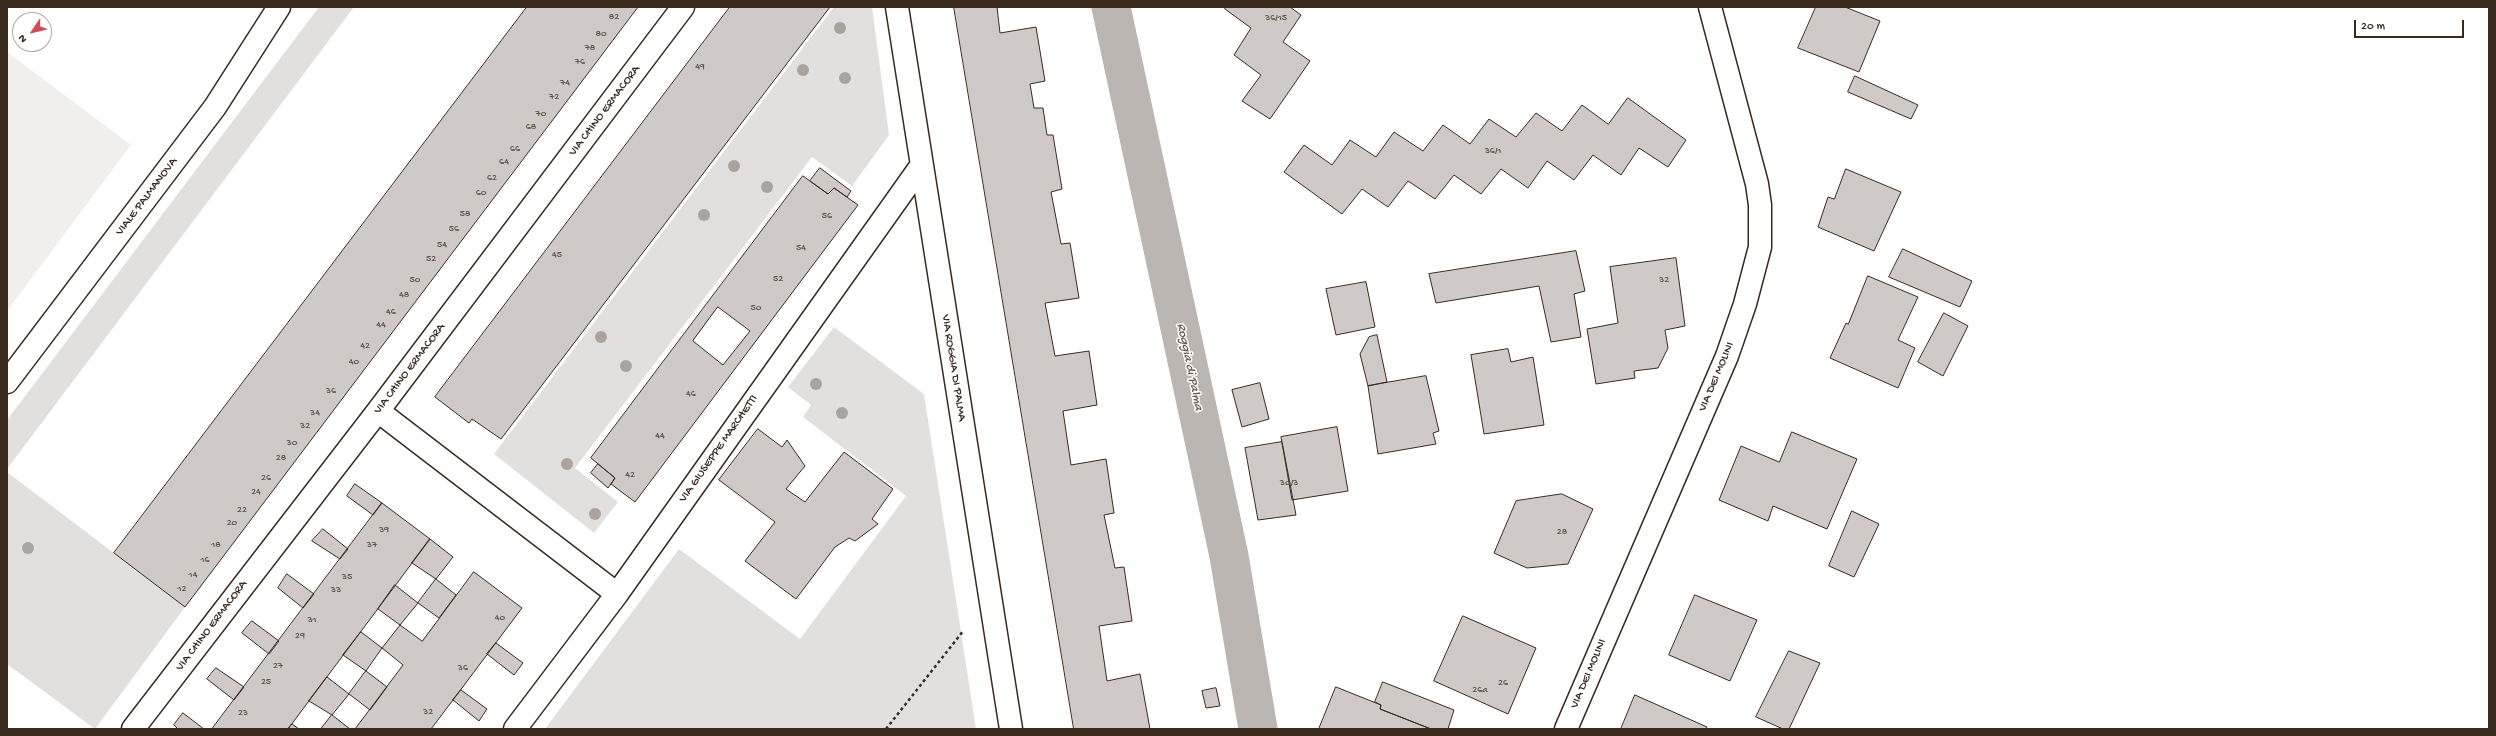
<!DOCTYPE html>
<html>
<head>
<meta charset="utf-8">
<style>
	body { margin:0 }
	#map { position:relative; width:2496px; height:736px; overflow:hidden; background:#fff; font-family:"Gochi Hand",sans-serif }
	canvas { display:block }
	.frame { position:absolute; inset:0; border:8px solid #3b2a1e; pointer-events:none }
	.north { position:absolute; left:12px; top:12px; width:40px; height:40px; box-sizing:border-box; background:#fff; border:1px solid #b1aaa5; border-radius:50%; rotate:235deg; font-size:11px; font-weight:700; line-height:16px; text-align:center; color:#3b2a1e }
	.north::after { content:''; display:block; margin:auto; width:14px; height:18px; background:#d1495b; clip-path:polygon(50% 0,100% 100%,50% 72%,0 100%) }
	.scale { position:absolute; left:2354px; top:20px; width:110px; height:18px; box-sizing:border-box; border:2px solid #3b2a1e; border-top:0; padding-left:5px; font-size:12px; line-height:14px; white-space:nowrap; color:#3b2a1e; -webkit-text-stroke:3px #fff; paint-order:stroke }
</style>
</head>
<body>
<div id="map">
<canvas width="2496" height="736"></canvas>
<div class="frame"></div>
<div class="north">N</div>
<div class="scale">20 m</div>
</div>
<script>
const ctx = document.querySelector('canvas').getContext('2d');
ctx.lineJoin = 'round';
function fillPath(path, color) { ctx.fillStyle = color; ctx.fill(path, 'evenodd'); }
function trace(path, color, width, dash) { ctx.strokeStyle = color; ctx.lineWidth = width; ctx.lineCap = dash ? 'butt' : 'round'; ctx.setLineDash(dash || []); ctx.stroke(path); }
function drawText(font, color, halo, rows, align = 'center') {
  ctx.font = font + ' "Gochi Hand",sans-serif'; ctx.lineWidth = 3; ctx.setLineDash([]); ctx.textBaseline = 'middle'; ctx.strokeStyle = halo; ctx.fillStyle = color; for (const [text, x, y, turn = 0] of rows) {
    ctx.save(); ctx.translate(x, y); ctx.rotate((+turn || 0) * Math.PI / 180); ctx.textAlign = isNaN(turn) ? turn : align; if (halo) ctx.strokeText(text, 0, 0); ctx.fillText(text, 0, 0); ctx.restore();
  }
}
fillPath(new Path2D(`
	M7 52 131 145 7 311Z`), '#f1efee');
fillPath(new Path2D(`
	M319 7H354L7 469V420Z
	M834 7H872L889 135 852 186 812 157 575 468 618 502 594 533 494 454Z
	M834 327 924 394 976 729H545L679 549 800 639 906 496 803 417 811 405 788 387Z
	M7 472 185 607 95 729 7 664Z`), '#e2e0de');
trace(new Path2D(`
	M1111 7 1229 556 1258 729`), '#bcb6b3', 39);
const building = new Path2D(`
	M527 7H638L185 607 114 553Z
	M730 7H830L501 439 472 419 469 423 435 397Z
	M954 7H997L1000 33 1036 27 1045 81 1030 84 1034 108H1043L1047 135H1053L1062 189 1051 192 1061 244 1070 243 1079 298 1045 303 1055 356 1089 351 1097 405 1063 411 1071 465 1106 459 1114 513 1104 515 1115 568 1124 567 1132 621 1099 626 1107 681 1140 674 1150 729H1074Z
	M1226 7H1290L1301 15 1283 42 1310 61 1270 119 1242 101 1261 75 1234 55 1251 28 1225 9Z
	M1816 7H1845L1880 21 1859 72 1798 48Z
	M1855 76 1918 105 1911 119 1848 92Z
	M1628 98 1686 140 1668 167 1639 148 1621 175 1593 155 1574 180 1547 161 1528 188 1501 169 1481 194 1454 175 1435 199 1408 181 1388 207 1362 189 1342 214 1284 172 1304 145 1332 165 1350 140 1376 157 1394 132 1423 151 1443 125 1470 144 1489 119 1516 137 1536 113 1562 131 1582 105 1608 124Z
	M820 168 851 191 847 197 834 188 828 194 810 181Z
	M1846 169 1901 192 1874 251 1818 227 1828 197 1834 199Z
	M803 176 828 194 834 188 858 205 635 502 611 484 615 478 591 458ZM718 307 750 331 723 365 693 341Z
	M1903 249 1972 281 1960 307 1889 277Z
	M1576 251 1585 291 1574 294 1581 337 1551 342 1539 286 1436 303 1429 274Z
	M1676 258 1685 326 1665 330 1668 348 1658 368 1634 371 1635 378 1596 384 1587 329 1618 323 1610 267Z
	M1868 276 1918 297 1898 340 1915 348 1898 388 1830 358 1846 323 1848 324Z
	M1366 282 1375 327 1336 335 1326 289Z
	M1944 313 1968 326 1943 376 1918 362Z
	M1377 335 1387 382 1368 386 1360 354 1369 337Z
	M1508 349 1511 362 1533 357 1544 425 1484 434 1471 355Z
	M1426 376 1439 431 1433 433 1436 444 1378 454 1368 386Z
	M1260 383 1269 419 1242 427 1232 390Z
	M1337 427 1348 491 1292 500 1281 437Z
	M758 429 782 447 787 440 805 466 786 489 805 502 844 452 893 489 872 519 878 524 855 541 849 538 835 547 796 599 745 561 775 522 719 480Z
	M1792 432 1857 459 1827 529 1773 506 1768 521 1719 500 1741 446 1779 462Z
	M1282 442 1296 515 1258 520 1245 448Z
	M598 464 615 478 608 488 591 473Z
	M355 484 382 503 373 515 347 496Z
	M1562 494 1593 509 1568 564 1527 568 1494 553 1516 501Z
	M382 503 430 539 288 729H212Z
	M1852 511 1879 524 1854 577 1829 566Z
	M323 529 348 549 340 559 312 541Z
	M430 539 453 557 436 579 412 563Z
	M474 572 522 608 453 700 431 729H355L403 665 382 648 400 625 422 641Z
	M287 574 314 594 303 608 278 588Z
	M436 579 456 595 439 618 418 603Z
	M395 585 418 603 400 625 378 609Z
	M1695 595 1757 620 1730 681 1669 655Z
	M1463 616 1536 648 1508 714 1434 681Z
	M252 621 279 641 269 654 242 633Z
	M361 632 382 648 366 671 343 655Z
	M496 643 523 663 514 675 487 654Z
	M1789 651 1820 663 1789 729H1783L1756 717Z
	M216 668 244 687 234 700 207 679Z
	M366 671 387 687 370 710 349 694Z
	M327 677 349 694 332 715 309 701Z
	M1383 682 1454 710 1448 729H1431L1380 709 1381 705 1375 702Z
	M1336 687 1381 705 1380 709 1431 729H1319Z
	M1216 688 1220 706 1206 708 1202 691Z
	M461 690 487 709 479 721 453 700Z
	M1635 695 1707 727 1706 729H1621Z
	M183 713 204 729H178L174 725Z
	M332 715 350 729H321Z
	M292 724 299 729H288Z`);
fillPath(building, '#cfcac7');
trace(building, '#3b2a1e', 1);
const minor = new Path2D(`
	M897 7 1011 729
	M378 411 617 594
	M133 729 378 411 683 7
	M515 729 617 594 921 166
	M1566 729 1727 356 1745 304 1760 247V205L1757 184 1710 7`);
const major = new Path2D(`
	M7 382 215 107 279 7`);
trace(minor, '#3b2a1e', 25);
trace(major, '#3b2a1e', 25);
trace(new Path2D(`
	M886 729 964 630`), '#3b2a1e', 2.5, [3, 3]);
trace(minor, '#fff', 22);
trace(major, '#fff', 22);
ctx.fillStyle = '#aaa39e';
for (const [x, y] of [
	[840,28],
	[803,70],
	[845,78],
	[734,166],
	[767,187],
	[704,215],
	[601,337],
	[626,366],
	[816,384],
	[842,413],
	[567,464],
	[595,514],
	[28,548]
]) { ctx.beginPath(); ctx.arc(x, y, 6, 0, 2 * Math.PI); ctx.fill(); }
drawText('10px', '#605248', null, [
	["82",614,17],
	["36/15",1276,18],
	["80",601,34],
	["78",590,48],
	["76",580,62],
	["49",700,67],
	["74",565,83],
	["72",554,97],
	["70",541,114],
	["68",531,127],
	["66",515,149],
	["36/1",1493,151],
	["64",504,162],
	["62",492,178],
	["60",481,193],
	["58",465,214],
	["56",827,216],
	["56",454,229],
	["54",442,245],
	["54",801,248],
	["45",557,255],
	["52",431,259],
	["52",778,279],
	["50",415,280],
	["32",1664,280],
	["48",404,295],
	["50",756,308],
	["46",391,312],
	["44",381,325],
	["42",365,346],
	["40",354,362],
	["36",331,391],
	["46",691,394],
	["34",315,413],
	["32",305,426],
	["44",660,436],
	["30",292,443],
	["28",281,458],
	["42",630,475],
	["26",266,478],
	["30/3",1289,483],
	["24",256,492],
	["22",242,510],
	["20",232,523],
	["39",384,530],
	["28",1562,532],
	["18",216,545],
	["37",372,545],
	["16",205,560],
	["14",193,575],
	["35",347,577],
	["12",182,589],
	["33",336,590],
	["40",500,618],
	["31",312,620],
	["29",300,636],
	["27",278,666],
	["36",463,668],
	["25",266,682],
	["26",1503,683],
	["26a",1480,690],
	["32",428,712],
	["23",243,713]
]);
drawText('12px', '#3b2a1e', '#fff', [
	["VIA CHINO ERMACORA",605,111,-53],
	["VIALE PALMANOVA",147,197,-53],
	["VIA ROGGIA DI PALMA",953,368,81],
	["VIA CHINO ERMACORA",410,369,-53],
	["VIA DEI MOLINI",1717,377,-67],
	["VIA GIUSEPPE MARCHETTI",719,449,-55],
	["VIA CHINO ERMACORA",212,626,-53],
	["VIA DEI MOLINI",1589,674,-67]
]);
drawText('italic 13px', '#685b52', '#fff', [
	["Roggia di Palma",1189,367,78]
]);
</script>
</body>
</html>
